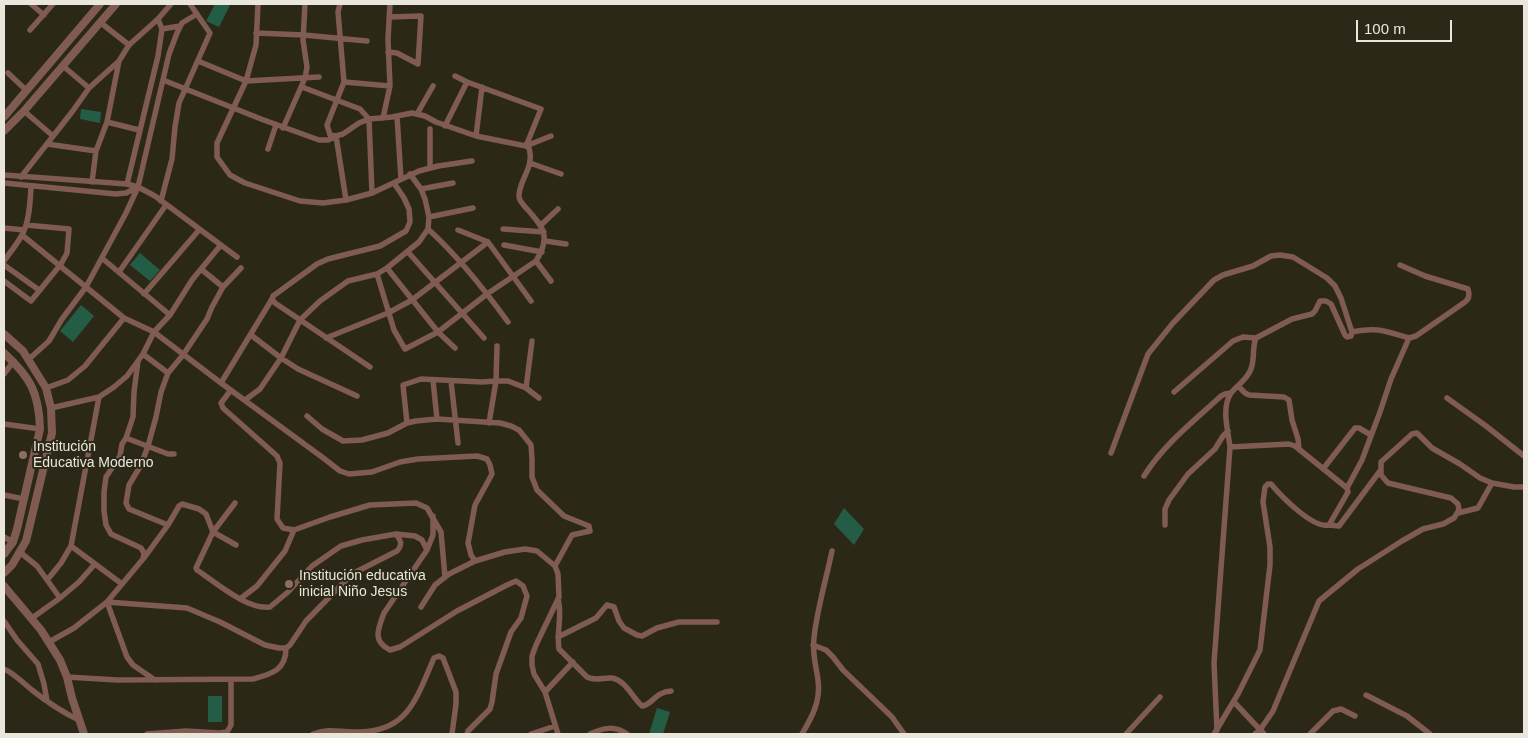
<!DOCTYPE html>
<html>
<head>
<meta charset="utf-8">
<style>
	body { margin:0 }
	#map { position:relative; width:1528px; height:738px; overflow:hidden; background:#2c2818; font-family:Helvetica,sans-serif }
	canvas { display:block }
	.frame { position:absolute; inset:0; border:5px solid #e9e7dc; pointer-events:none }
	.scale { position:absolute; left:1356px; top:20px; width:96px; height:22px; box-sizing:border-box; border:2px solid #e9e7dc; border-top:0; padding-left:6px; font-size:15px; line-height:18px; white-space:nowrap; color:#e9e7dc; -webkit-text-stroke:4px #2c2818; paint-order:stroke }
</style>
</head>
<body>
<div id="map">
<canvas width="1528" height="738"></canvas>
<div class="frame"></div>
<div class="scale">100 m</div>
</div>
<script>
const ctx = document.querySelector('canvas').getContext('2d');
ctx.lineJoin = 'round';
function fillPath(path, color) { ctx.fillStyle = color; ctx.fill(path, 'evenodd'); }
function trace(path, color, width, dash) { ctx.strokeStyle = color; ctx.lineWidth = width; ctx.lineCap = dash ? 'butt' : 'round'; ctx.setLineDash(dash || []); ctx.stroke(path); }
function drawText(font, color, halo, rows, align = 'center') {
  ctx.font = font + ' Helvetica,sans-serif'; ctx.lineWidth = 4; ctx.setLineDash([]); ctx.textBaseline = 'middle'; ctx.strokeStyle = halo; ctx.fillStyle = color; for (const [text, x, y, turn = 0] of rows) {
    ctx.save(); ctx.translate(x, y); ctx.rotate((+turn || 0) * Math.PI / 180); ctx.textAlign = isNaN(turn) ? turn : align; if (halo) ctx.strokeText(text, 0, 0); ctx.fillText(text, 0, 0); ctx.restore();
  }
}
fillPath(new Path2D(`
	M215 4 230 5 219 27 206 21Z
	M81 109 101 112 100 123 80 119Z
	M140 253 160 270 150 281 130 265Z
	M81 305 94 316 73 342 60 331Z
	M844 508 864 529 854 545 834 524Z
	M208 696H222V722H208Z
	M657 708 670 712 663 734H649Z`), '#245d46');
trace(new Path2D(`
	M31 4 44 15
	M258 4 256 45 246 81 217 143V157L230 175 245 183 300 201 323 203 346 200 372 193 419 171 438 166 472 161
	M340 4 338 12 344 82 327 125 330 135 336 136 343 134 359 123 369 119 392 117 412 113 425 116 436 122 476 136 526 146 529 148C535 168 518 181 519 197 520 202 524 206 528 210 544 228 551 237 536 261L487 294 438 332 405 349 394 330 377 274
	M101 23 129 45
	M162 29 180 26
	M30 30 53 4
	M256 33 304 35 367 41
	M388 52 397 53 418 64 421 16 389 17
	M198 61 246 81 319 77
	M63 66 89 88
	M8 73 27 91
	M455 76 467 82 541 109 526 146
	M163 80 261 119 319 140H328L336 136 346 200
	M344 82 390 86
	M302 87 360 109 369 119 372 193
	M24 111 53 136
	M417 114 433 86
	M397 116 401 179
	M383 118 390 86 388 39 390 4
	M107 122 139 130
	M445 126 467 82
	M283 128 305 78 307 67 303 40 305 4
	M430 129V168
	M476 136 482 87
	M47 144 96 151
	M526 146 551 136
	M268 149 276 125
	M530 163 561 174
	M4 175 127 184 138 187 155 196 237 257
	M21 177 72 112 89 88 119 61 129 45 158 19 171 4
	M92 182 96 151 107 122 119 61
	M4 183 116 194 126 193 138 187
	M127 184 158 56 162 29 158 19
	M421 189 453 183
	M161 201 172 159 175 127 179 103 210 33 190 4
	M429 217 473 208
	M541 225 558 209
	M4 228 24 230
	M428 229C458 256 484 289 508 322
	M503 229 544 232
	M458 230 488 242 531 301
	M22 235 124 318 154 332 221 383 322 457 340 471 349 474 372 472 400 462 418 459 477 456 487 459 490 465 492 474 475 505 468 543 471 555 475 561
	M545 241 566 244
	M504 245 542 252
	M408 252 484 338
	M103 259 170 315
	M4 261C11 251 19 242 24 231 30 217 30 201 31 187
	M536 261 551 281
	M4 265 39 290
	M1400 265 1425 276 1468 289C1470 295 1469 299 1465 302L1416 336 1409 338
	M387 268 438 332 455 348
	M201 269 223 287
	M119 272 166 205
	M4 281 31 301 61 264 67 253 69 229 26 225
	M144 294 199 230
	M251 335 281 358 298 369 357 396
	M326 338 388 313 412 300 488 242
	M143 354 168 373
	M28 360 49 341 62 319 86 287 126 213 138 187 169 54 177 33 182 23 197 14
	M370 367 275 303 272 299 273 296 317 264 328 259 380 246 406 231 410 222 409 209 404 198 394 183
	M4 374 13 362
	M433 380 437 419
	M451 381 458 443
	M221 383 272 299
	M1238 386 1245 393 1249 395 1284 397 1289 400 1292 420 1298 439 1299 449
	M46 388 68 380 85 366 124 318
	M526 388 532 341
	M231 390 221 403 223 408 277 456 280 463 277 519 283 528 294 530
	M1174 392 1233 341 1243 337 1256 338
	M1447 398 1486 426 1524 456
	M245 400 260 389 281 358 300 320 320 301 348 281 377 274 387 268 419 242 428 229 429 217 425 199 421 189 410 174
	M51 408 99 397 114 387 127 376 143 354 154 332 170 315 192 280 220 246
	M307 416 322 429 343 441 362 440 388 433 407 423 416 421 437 419 500 423 511 426 519 430 531 445 532 459V477L537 490 564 516 589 526 590 531 572 535 555 566
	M407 423 403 385 421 379 482 382 496 381H508L526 388 539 398
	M489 423 496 381 497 346
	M4 424 40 429
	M126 438 168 454H174
	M1111 453 1148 354 1173 323 1214 280 1223 275 1253 266 1271 256 1280 255 1293 257 1327 278 1335 286 1341 298 1350 326 1352 332 1351 336 1347 337 1345 335 1331 304 1326 301H1320L1315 311 1312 314 1292 319 1256 338C1252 346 1255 358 1251 369 1247 380 1238 384 1231 393 1221 408 1228 430 1230 447L1214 663 1217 730
	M1323 469 1355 428H1359L1371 435
	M1144 476C1164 444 1194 421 1221 396L1225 394 1231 393
	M1347 488 1362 460 1380 412 1391 379 1409 338C1384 331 1379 327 1352 332
	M4 495 24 499
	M235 503 213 532 196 568 197 570C215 582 247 610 270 607L288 592 312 566 341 546 362 540 396 534 415 536 422 540 427 550
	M1458 513 1478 508 1492 483
	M433 516V535L427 550 384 613C378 629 372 641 390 650L400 647 457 611 507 585 516 581 523 586 527 596 521 618 511 632 496 674 492 702 490 709 468 731 467 734
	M168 525 129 509 126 503 129 485 141 465 148 446 156 417 161 392 168 373 183 355 207 319 212 307 223 287 241 268
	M1165 525V509L1169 500 1188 474 1215 449 1223 436 1228 431
	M1329 525 1339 526 1380 471
	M4 537 13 542
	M71 546 122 584
	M21 553 37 566 60 598
	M144 558 168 525 179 506 182 504 199 509 206 514 213 532 236 545
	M48 579 61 563 71 546 99 397
	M240 599 257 586 285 551 294 530 330 517 370 505 416 503 427 508 441 532 445 577
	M558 599C563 615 556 632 559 649L587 677C596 682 603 677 612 678 625 680 633 698 642 706 652 705 655 692 671 691
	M421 607 435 585 449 574 475 561 505 552 525 549 537 551 555 566 558 574 559 597 536 645 532 656V665L534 674 545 692 558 734
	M32 618 60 598 79 582 94 565
	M4 621 17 640 38 664 44 684 47 701
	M558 637 596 618 607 605 614 607 619 621 624 628 637 635 642 636 657 628 679 622H717
	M49 642 74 628 107 602 143 559 144 553 141 548 111 534 106 525 104 511V492L106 477 120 456 122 444 126 438 133 417 134 392 138 361
	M813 645 826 650 833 657 843 670 892 717 904 734
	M4 669C15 674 23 683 32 690 47 702 62 712 79 720
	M67 677 117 680 253 679C272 674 286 670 286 648
	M155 680 133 665 127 657 107 602 187 608 220 622 265 645 279 648H286L290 645 306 621 352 574 397 551C403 544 401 541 396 534
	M545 692 573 662
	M1366 695 1407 716 1430 734
	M1234 702 1264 734
	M147 734 186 731 219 733 227 732 231 725V680
	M313 734C331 728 337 732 355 732 408 733 416 699 434 658L439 656 443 658 456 692V704L452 734
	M531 734 555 726
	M590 734C603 728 614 725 627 734
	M802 734C812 717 821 701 818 680 816 665 812 655 814 638 817 609 826 580 832 551
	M1126 734 1160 697
	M1214 734 1238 694 1260 650 1270 565V547L1263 502 1265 487 1268 484H1271C1281 496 1313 529 1329 525L1348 492 1347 488 1295 446 1289 444 1230 447
	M1255 734 1260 730 1273 711 1319 601 1358 569 1402 541 1423 529 1443 524 1454 518 1459 510 1458 504 1451 498 1388 483 1381 475V462L1412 434 1417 433 1432 448 1460 464 1480 478 1492 483 1514 487H1524
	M1310 734 1333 711 1341 709 1355 716`), '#7f5b51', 5.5);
trace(new Path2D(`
	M4 117 100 4
	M4 131 24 111 116 4
	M4 334 23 351 46 388 51 408 52 433 26 541 12 565 4 573
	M4 353C30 377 39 392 40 429L17 529 13 542 4 554
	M4 586 41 630 60 660 67 677 72 698 84 734`), '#7f5b51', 8);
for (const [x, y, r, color] of [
	[23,455,5,"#8d6e63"],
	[289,584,5,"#8d6e63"]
]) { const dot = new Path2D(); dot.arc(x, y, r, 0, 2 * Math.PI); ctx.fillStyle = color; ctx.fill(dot); trace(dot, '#2c2818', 2); }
drawText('14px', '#e9e7dc', '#2c2818', [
	["Institución",33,447],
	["Educativa Moderno",33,463],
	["Institución educativa",299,576],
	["inicial Niño Jesus",299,592]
], 'left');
</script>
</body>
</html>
